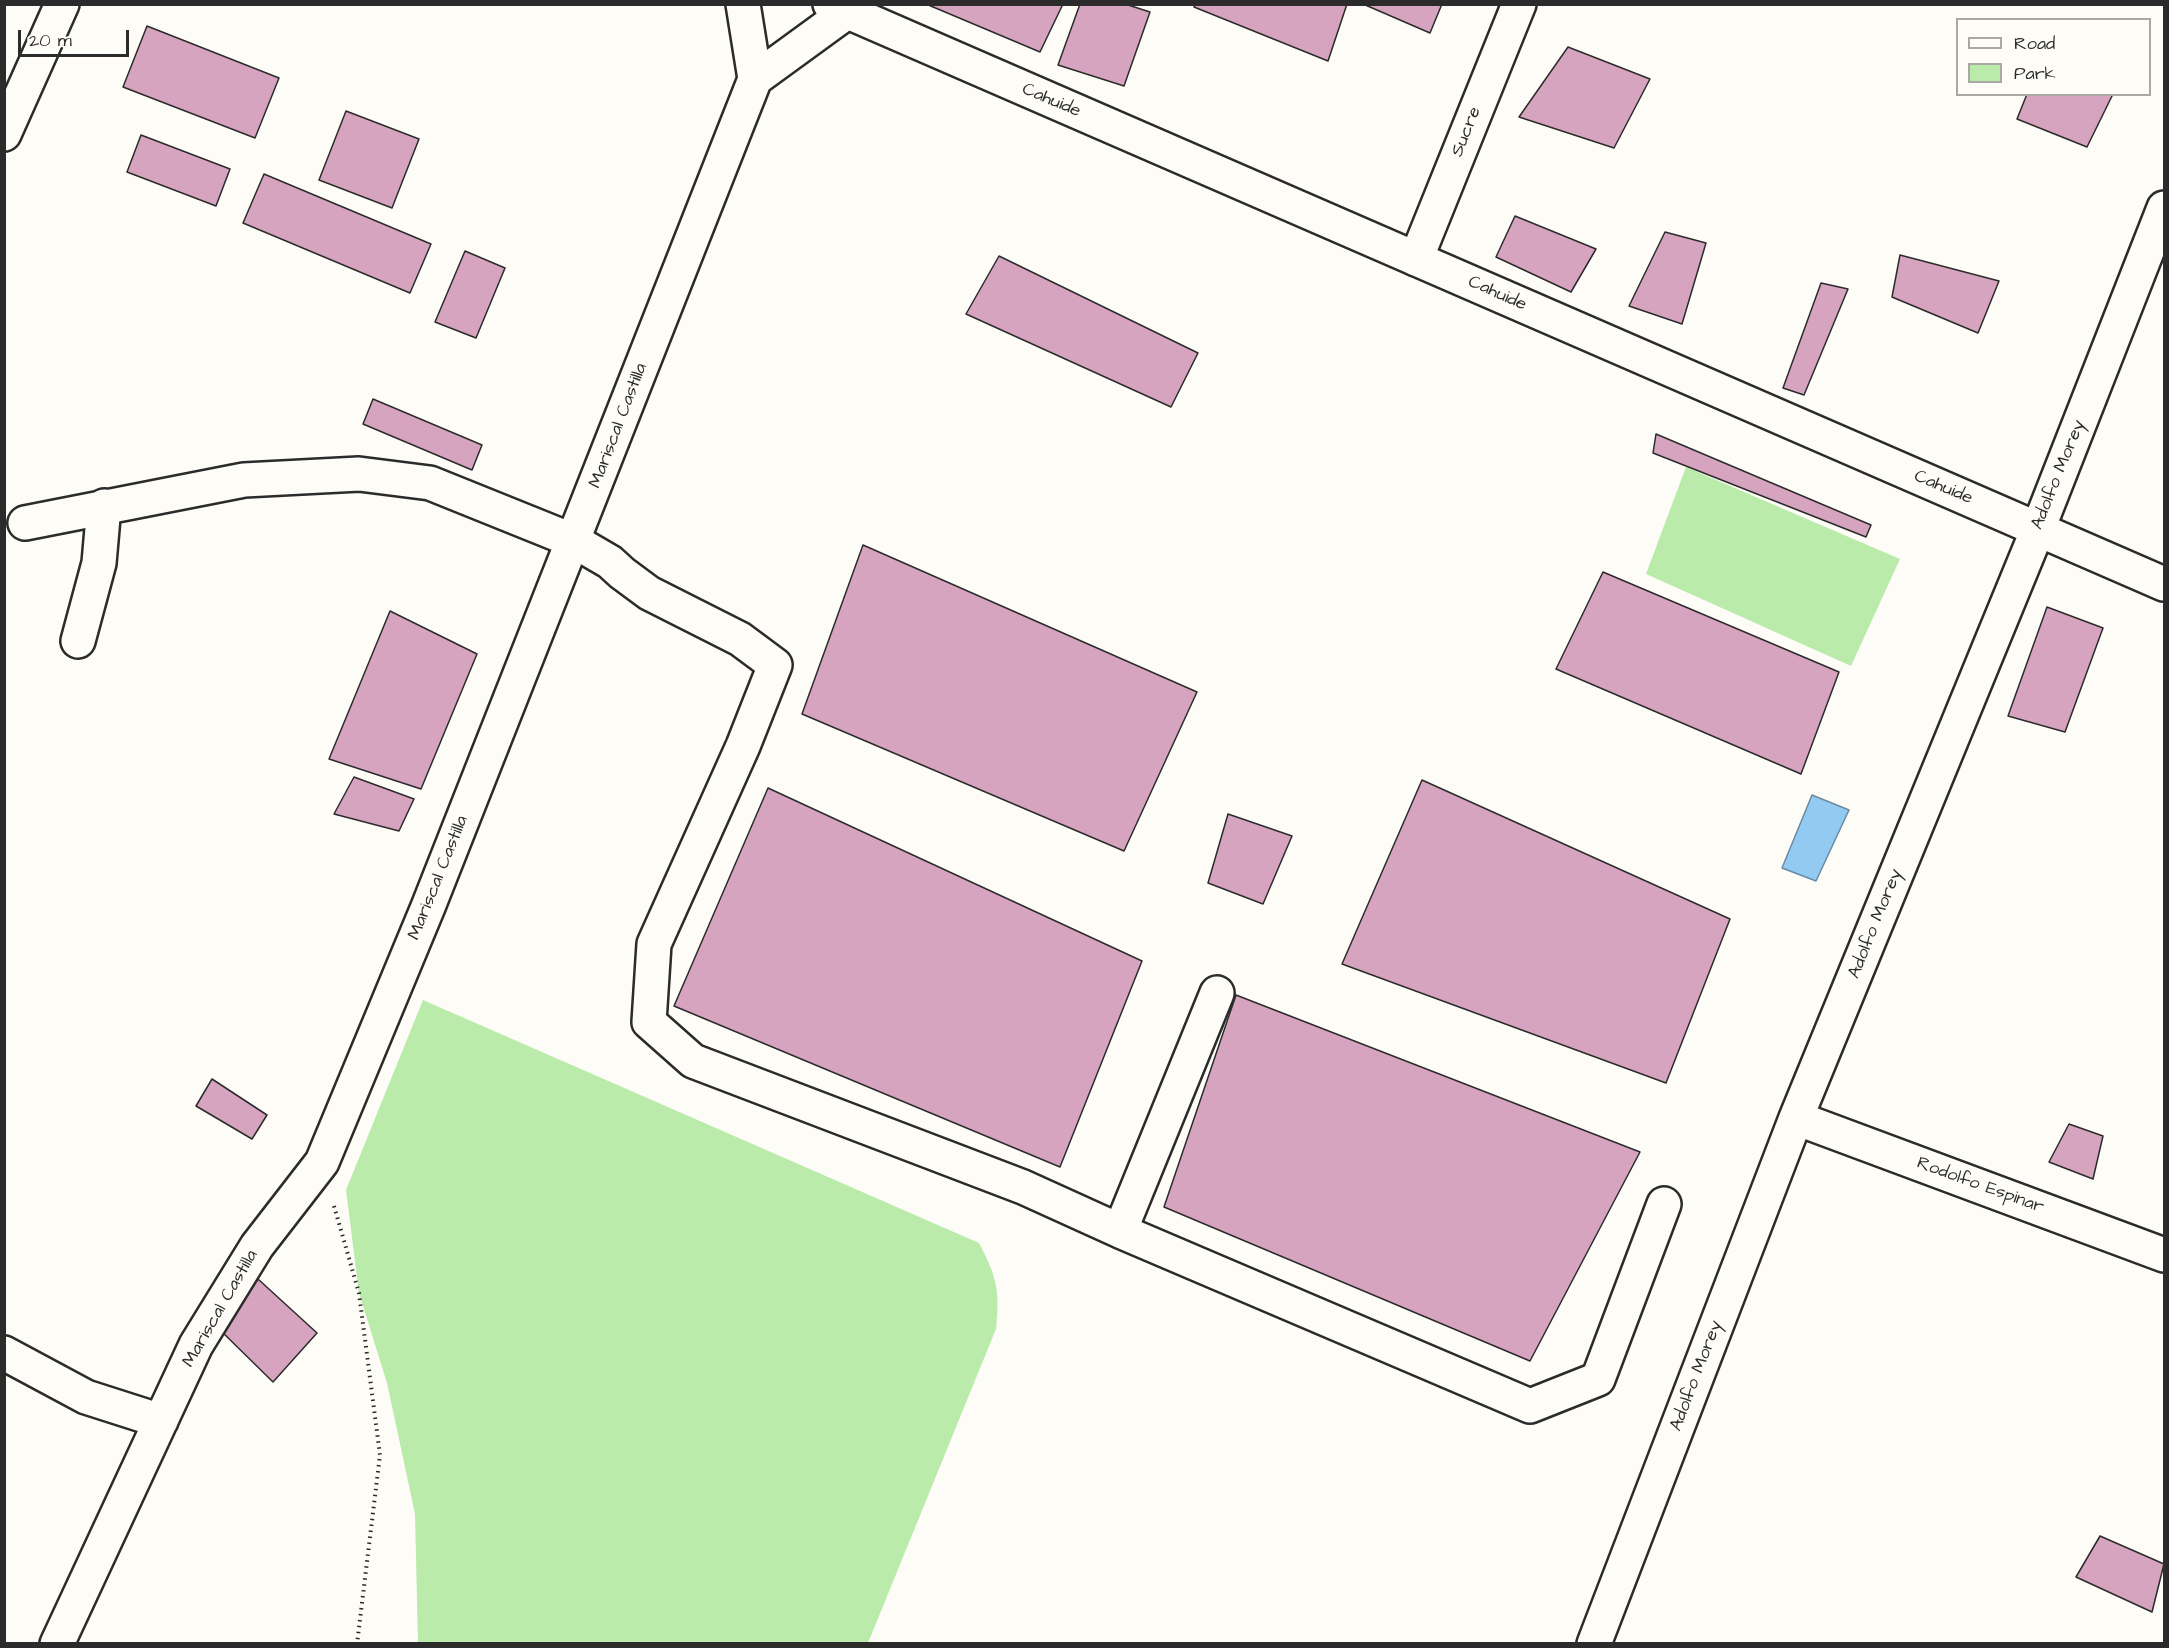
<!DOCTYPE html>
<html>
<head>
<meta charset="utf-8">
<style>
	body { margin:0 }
	#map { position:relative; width:2169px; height:1648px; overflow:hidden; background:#fdfcf7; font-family:"Architects Daughter",sans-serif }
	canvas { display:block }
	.frame { position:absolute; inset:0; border:6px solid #2b2b2b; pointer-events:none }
	.legend { position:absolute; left:1956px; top:18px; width:195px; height:78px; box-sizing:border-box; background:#fdfcf7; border:2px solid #a9a8a5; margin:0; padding:8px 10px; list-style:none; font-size:18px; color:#2b2b2b }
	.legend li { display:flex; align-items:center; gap:12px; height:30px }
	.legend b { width:30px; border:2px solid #a9a8a5 }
	.scale { position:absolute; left:18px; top:30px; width:111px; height:27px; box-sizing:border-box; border:3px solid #2b2b2b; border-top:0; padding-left:8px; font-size:18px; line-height:21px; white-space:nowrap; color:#2b2b2b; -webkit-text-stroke:4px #fdfcf7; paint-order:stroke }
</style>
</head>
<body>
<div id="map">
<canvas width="2169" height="1648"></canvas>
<div class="frame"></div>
<ul class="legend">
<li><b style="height:8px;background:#fdfcf7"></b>Road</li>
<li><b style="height:16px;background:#baebab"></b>Park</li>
</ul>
<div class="scale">20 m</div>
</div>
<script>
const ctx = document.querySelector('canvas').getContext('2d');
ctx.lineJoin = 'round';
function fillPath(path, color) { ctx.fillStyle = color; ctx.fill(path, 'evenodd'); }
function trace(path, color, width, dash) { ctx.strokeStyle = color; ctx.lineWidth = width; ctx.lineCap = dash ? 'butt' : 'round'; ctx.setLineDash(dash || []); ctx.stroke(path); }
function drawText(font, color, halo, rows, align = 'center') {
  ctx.font = font + ' "Architects Daughter",sans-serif'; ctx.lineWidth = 4.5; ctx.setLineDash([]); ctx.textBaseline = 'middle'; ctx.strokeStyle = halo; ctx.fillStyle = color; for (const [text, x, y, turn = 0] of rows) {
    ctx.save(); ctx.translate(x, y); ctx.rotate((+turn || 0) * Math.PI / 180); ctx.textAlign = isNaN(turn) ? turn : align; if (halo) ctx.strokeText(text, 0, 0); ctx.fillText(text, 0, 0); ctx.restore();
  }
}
fillPath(new Path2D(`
	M1686 467 1900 559 1851 666 1646 574Z
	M423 1000 979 1243C997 1277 1000 1291 996 1329L868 1643H418L415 1514 387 1383 359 1293 346 1190Z`), '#baebab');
const water = new Path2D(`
	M1812 795 1849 810 1816 881 1782 868Z`);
fillPath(water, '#92caf1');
trace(water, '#698aa2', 1.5);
const building = new Path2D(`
	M926 4H1063L1040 52Z
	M1080 4H1125L1150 12 1124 86 1058 65Z
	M1195 4H1347L1328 61 1194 7Z
	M1363 4H1442L1430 33Z
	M147 26 279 78 255 138 123 87Z
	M1568 47 1650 79 1614 148 1519 117Z
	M2027 94H2113L2087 147 2017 119Z
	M346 111 419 139 392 208 319 180Z
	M141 135 230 169 216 206 127 172Z
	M264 174 431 244 410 293 243 223Z
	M1515 216 1596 249 1571 292 1496 257Z
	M1665 232 1706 243 1682 324 1629 306Z
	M465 251 505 268 476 338 435 322Z
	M1900 255 1999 281 1978 333 1892 297Z
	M999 256 1198 353 1171 407 966 314Z
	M1821 283 1848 289 1804 395 1783 388Z
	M373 399 482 445 472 470 363 424Z
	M1656 434 1871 525 1866 537 1653 453Z
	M863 545 1197 692 1124 851 802 714Z
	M1603 572 1839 672 1801 774 1556 669Z
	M2047 607 2103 628 2065 732 2008 716Z
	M390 611 477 654 421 789 329 759Z
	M354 777 414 799 399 831 334 814Z
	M1422 780 1730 919 1666 1083 1342 964Z
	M768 788 1142 961 1060 1167 674 1006Z
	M1228 814 1292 836 1263 904 1208 883Z
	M1236 995 1640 1152 1530 1361 1164 1207Z
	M212 1079 267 1115 252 1139 196 1106Z
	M2069 1124 2103 1136 2093 1179 2049 1162Z
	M258 1279 317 1333 273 1382 219 1329Z
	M2100 1536 2164 1564 2152 1612 2076 1577Z`);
fillPath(building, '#d7a4c0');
trace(building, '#2b2b2b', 1.5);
const minor = new Path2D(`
	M755 79 847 12
	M4 134 62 4
	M1416 259 1519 4
	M25 523 244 480 359 474 430 483 574 541 610 562 622 573 649 593 740 639 775 665 743 746 654 944 649 1022 693 1061 1023 1187 1120 1231 1530 1406 1598 1379 1664 1204
	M78 641 99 563 104 506
	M1796 1118 2164 1255
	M1120 1231 1217 993
	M4 1353 86 1397 161 1421
	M57 1644 196 1345 257 1246 322 1162 428 907 755 79 743 4
	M1594 1644 1796 1118 2038 529 2164 208`);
const major = new Path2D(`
	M830 4 2164 584`);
trace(minor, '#2b2b2b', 38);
trace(major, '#2b2b2b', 38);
trace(new Path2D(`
	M334 1206 359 1293 380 1455 357 1644`), '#2b2b2b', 4, [1.5, 4.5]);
trace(minor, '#fdfcf7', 33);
trace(major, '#fdfcf7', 33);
drawText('18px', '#2b2b2b', '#fdfcf7', [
	["Cahuide",1051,101,23],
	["Sucre",1467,132,-68],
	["Cahuide",1497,294,24],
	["Mariscal Castilla",619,426,-69],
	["Adolfo Morey",2059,475,-68],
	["Cahuide",1943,488,23],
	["Mariscal Castilla",439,878,-68],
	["Adolfo Morey",1876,924,-68],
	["Rodolfo Espinar",1980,1186,20],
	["Mariscal Castilla",221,1309,-60],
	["Adolfo Morey",1697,1376,-69]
]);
</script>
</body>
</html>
